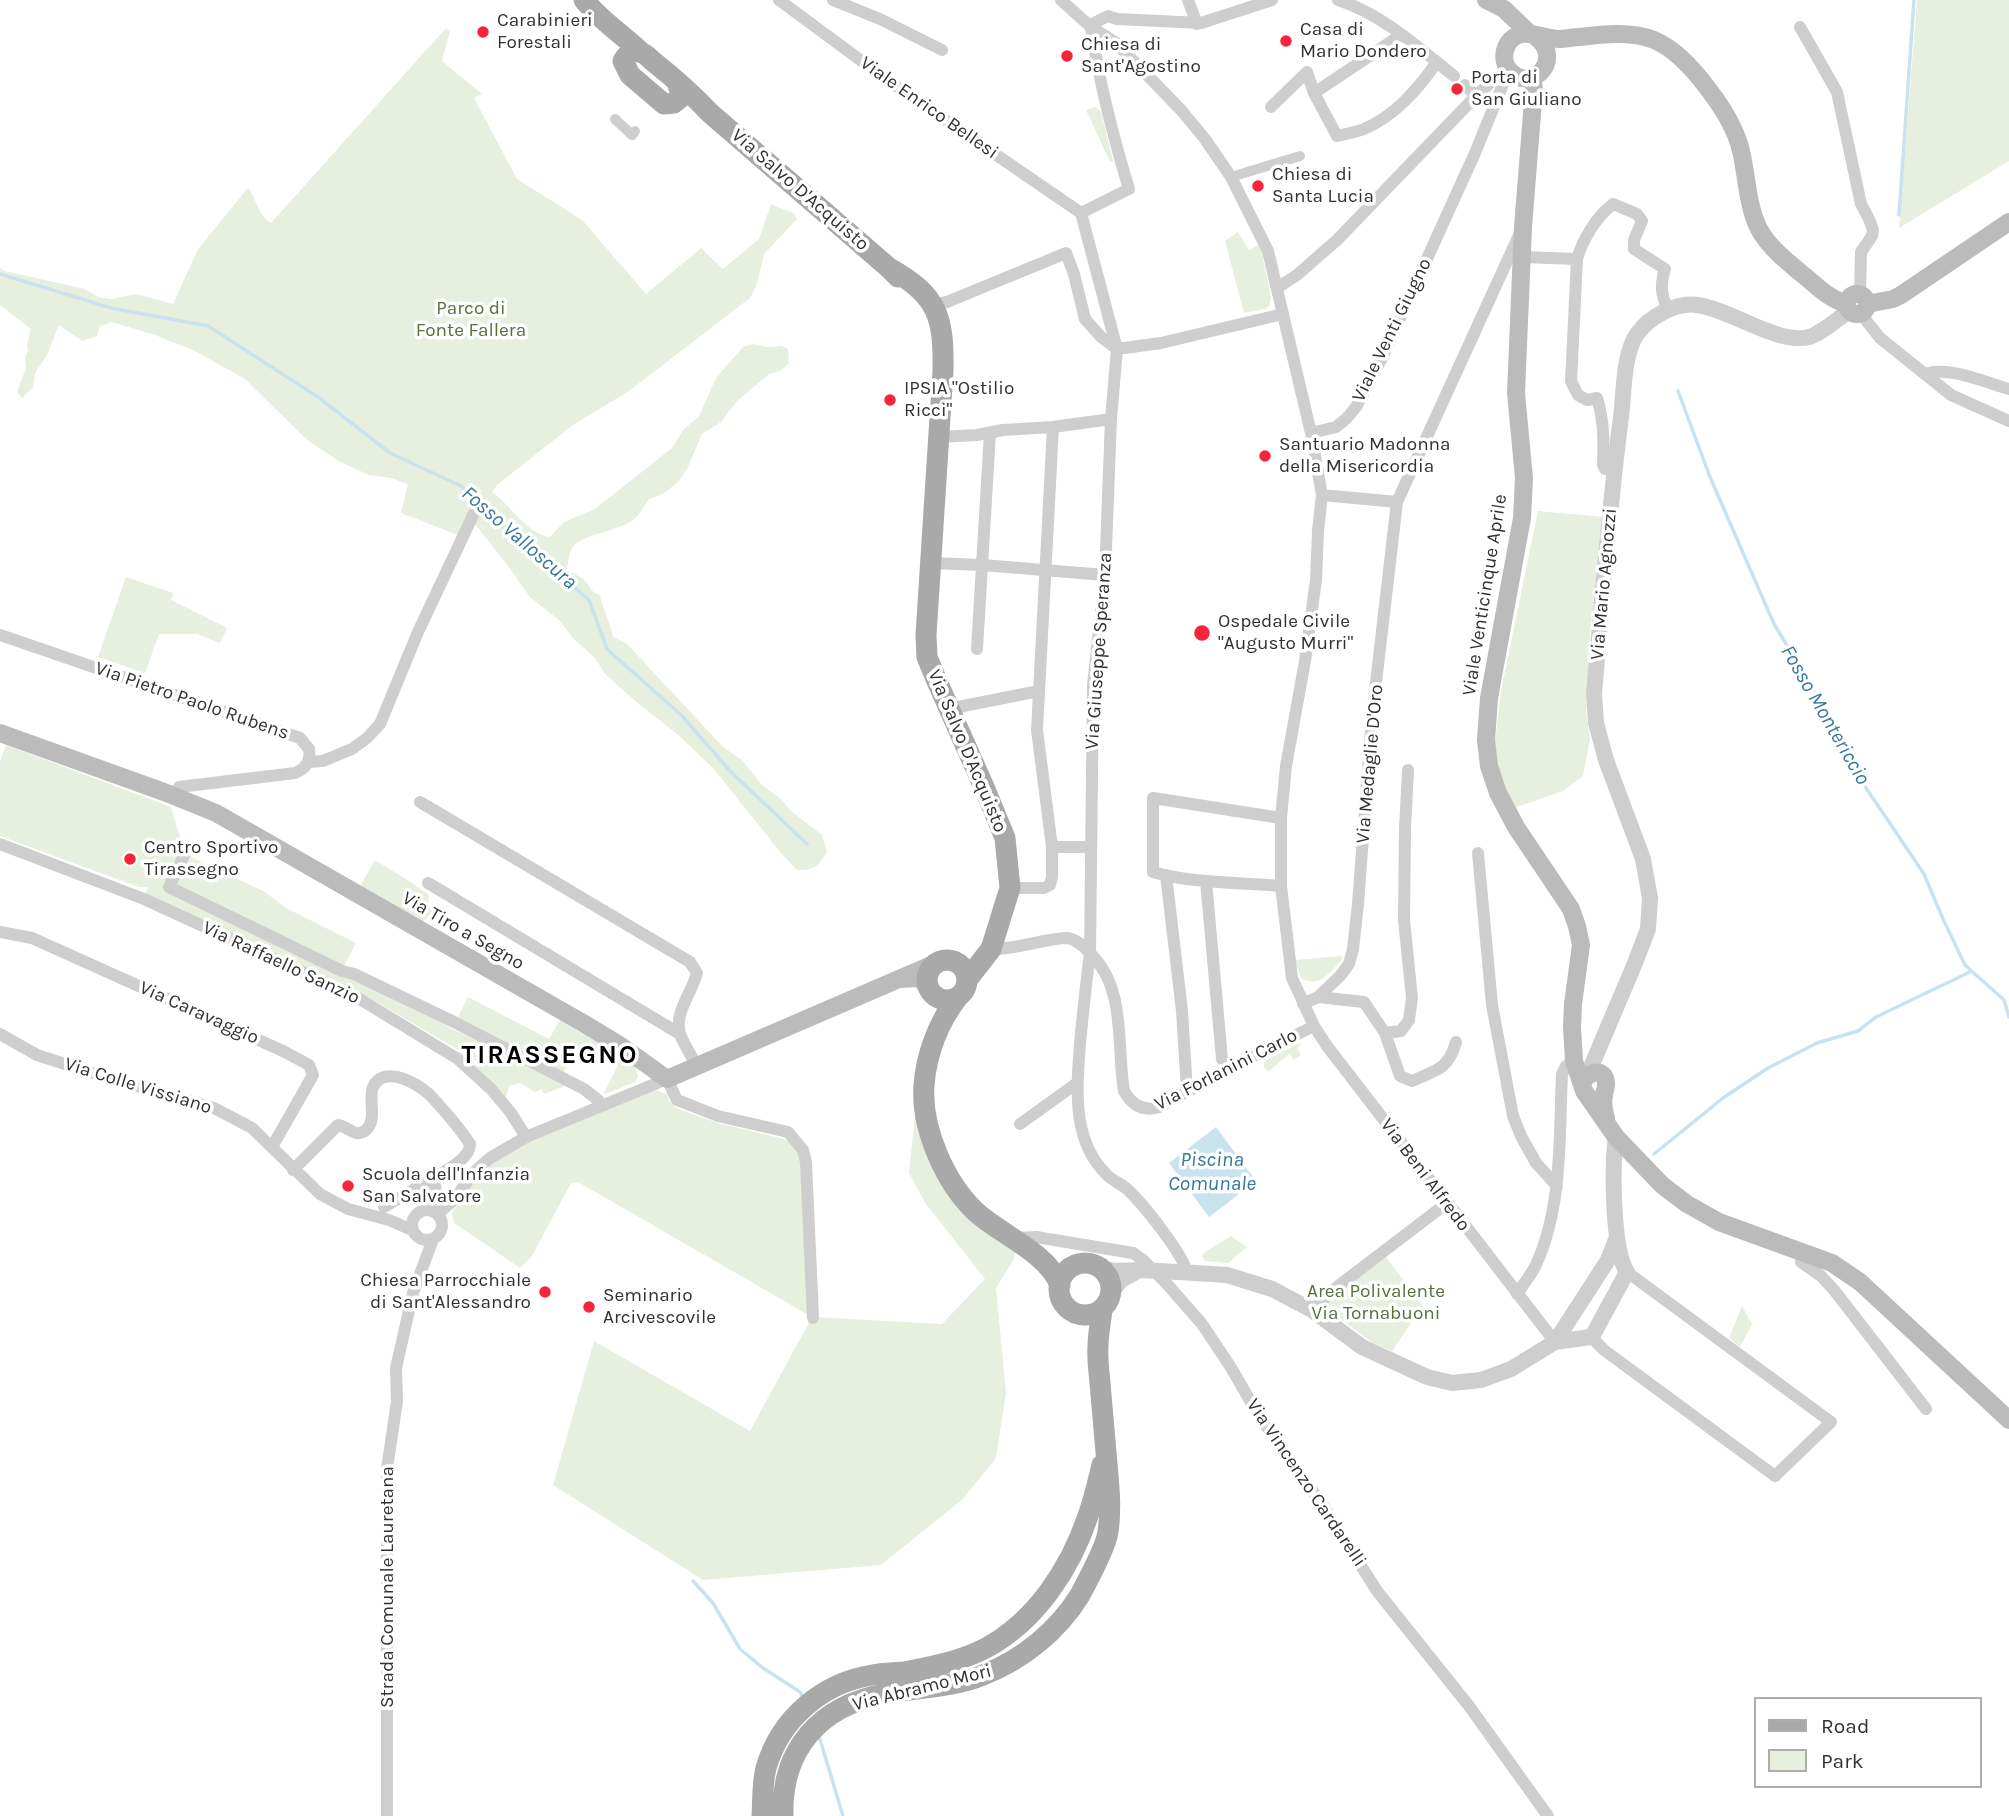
<!DOCTYPE html>
<html>
<head>
<meta charset="utf-8">
<style>
	body { margin:0 }
	#map { position:relative; width:2009px; height:1816px; overflow:hidden; background:#fff; font-family:Karla,sans-serif }
	canvas { display:block }
	.legend { position:absolute; left:1754px; top:1697px; width:228px; height:91px; box-sizing:border-box; background:#fff; border:2px solid #adadad; margin:0; padding:9px 12px; list-style:none; font-size:21px; color:#313131 }
	.legend li { display:flex; align-items:center; gap:14px; height:35px }
	.legend b { width:35px; border:2px solid #adadad }
</style>
</head>
<body>
<div id="map">
<canvas width="2009" height="1816"></canvas>
<ul class="legend">
<li><b style="height:9px;background:#a9a9a9"></b>Road</li>
<li><b style="height:19px;background:#e7efde"></b>Park</li>
</ul>
</div>
<script>
const ctx = document.querySelector('canvas').getContext('2d');
ctx.lineJoin = 'round';
function fillPath(path, color) { ctx.fillStyle = color; ctx.fill(path, 'evenodd'); }
function trace(path, color, width, dash) { ctx.strokeStyle = color; ctx.lineWidth = width; ctx.lineCap = dash ? 'butt' : 'round'; ctx.setLineDash(dash || []); ctx.stroke(path); }
function drawText(font, color, halo, rows, align = 'center') {
  ctx.font = font + ' Karla,sans-serif'; ctx.lineWidth = 7; ctx.setLineDash([]); ctx.textBaseline = 'middle'; ctx.strokeStyle = halo; ctx.fillStyle = color; for (const [text, x, y, turn = 0] of rows) {
    ctx.save(); ctx.translate(x, y); ctx.rotate((+turn || 0) * Math.PI / 180); ctx.textAlign = isNaN(turn) ? turn : align; if (halo) ctx.strokeText(text, 0, 0); ctx.fillText(text, 0, 0); ctx.restore();
  }
}
fillPath(new Path2D(`
	M1917 0H2009V161L1899 228Z
	M446 28 450 31 442 61 482 94 474 98 517 179 582 220 646 294 701 248 723 269 759 239 771 204 793 213 797 219 764 254 757 284 750 298 629 391 573 425 497 485 492 492C512 506 525 533 550 537L564 522 595 509 672 448 683 430 699 416 716 378 743 347 753 344 767 347 782 346 788 349 789 363 782 370 769 374 737 401 721 422 702 434 687 469 679 481 663 494 649 499C644 507 639 515 632 521 617 531 579 535 572 548 569 554 568 563 567 570L584 579 594 593 600 595C603 610 610 622 613 637L627 644 724 748 742 760 762 785 782 800 791 811 822 835 827 852C818 866 814 871 797 870L781 853 713 768 677 734 640 705 605 674 595 658 573 638 559 620 530 597 508 566 471 519 463 537 401 513 408 484 391 478 369 475 340 462 307 440 245 379 193 350 155 335 112 322 100 326 97 336 82 341 59 325 47 355 35 373 33 387 22 398 17 392 26 368 25 357 28 351 27 345 31 329 0 305V267L4 271 85 289 98 297 111 299 136 294 173 304 198 249 248 188C257 199 257 215 271 223Z
	M1095 107 1101 112 1113 161 1110 162 1086 110Z
	M1238 232 1249 250 1260 244 1271 297 1269 306 1265 309 1244 313 1225 241Z
	M1538 511 1604 517 1590 633 1586 711 1590 739 1583 776 1563 791 1514 808 1502 786 1496 761 1495 741 1501 691Z
	M126 577 173 593 171 600 227 628 220 643 197 634H159L145 673 98 657Z
	M6 745 171 807 185 854 265 892 286 908 356 943 342 970 354 974 452 1029 514 1056 568 1085 544 1094 542 1089 535 1092 520 1083 509 1086 506 1098 475 1066 477 1061 375 1001 353 995 144 899 148 887H139L0 836V762Z
	M375 860 412 883 429 895 428 906 433 911 420 925 358 890Z
	M1342 956V959C1331 972 1319 989 1301 978L1295 960Z
	M468 997 549 1039 560 1020 632 1064 635 1066 638 1077 635 1082 603 1095 618 1065 601 1056 572 1052 563 1075 458 1020 459 1015Z
	M1300 1043H1301L1298 1049 1301 1055 1294 1060 1289 1054 1268 1072 1264 1067V1061Z
	M654 1090 667 1094 669 1101 678 1109 718 1123 784 1139 803 1150 813 1317 942 1324 985 1279 926 1204 909 1173 916 1105 925 1140 1016 1248 1013 1261 996 1288 1006 1393 996 1458 963 1499 881 1565 703 1580 553 1485 594 1341 750 1431 812 1317 578 1182 571 1183 532 1256 520 1268 454 1223 452 1213 477 1175 494 1162 528 1141Z
	M1231 1236 1247 1247 1228 1263 1205 1261 1202 1256C1209 1247 1222 1243 1231 1236Z
	M1383 1253 1423 1306 1392 1351 1373 1343 1324 1307 1322 1304Z
	M1742 1306 1752 1324 1740 1347 1729 1338Z`), '#e7efde');
fillPath(new Path2D(`
	M1216 1127 1256 1181 1209 1217 1169 1163Z`), '#c9e2f0');
trace(new Path2D(`
	M1899 215 1914 0
	M0 274 111 308 208 326 318 397 390 453 461 486 519 541 589 600 607 649 682 716 730 771 807 844
	M1678 391 1710 477 1774 624 1805 675 1862 782 1924 874 1943 919 1965 965 2004 1000 2009 1017
	M1654 1154 1723 1098 1768 1068 1817 1043 1858 1031 1876 1017 1972 971
	M693 1581 713 1603 740 1649 763 1668 800 1692 802 1696
	M819 1736 843 1816`), '#c9e2f0', 3.5);
trace(new Path2D(`
	M615 119 632 135 635 131
	M1231 177 1300 156`), '#cecece', 10);
trace(new Path2D(`
	M779 0 890 82 1081 213
	M833 0 880 19 942 50
	M1061 0 1091 27 1115 42 1181 110 1205 139 1231 177 1268 251 1311 433 1336 427 1346 419 1356 407 1381 360 1475 153 1502 87 1507 67
	M1188 0 1197 24
	M1338 0C1382 14 1419 48 1454 76
	M1800 27 1837 92 1861 204 1869 219 1873 230 1872 236 1861 252 1860 294
	M1465 85 1476 96
	M1314 93 1401 35
	M1271 107 1307 72 1314 93 1337 136C1346 134 1356 132 1364 129 1395 116 1418 89 1437 62
	M1081 213 1117 349 1111 419 1105 575 1093 685 1090 953C1086 983 1083 1013 1080 1043 1077 1088 1071 1140 1107 1175 1113 1181 1122 1184 1128 1190 1144 1205 1182 1253 1187 1272
	M1081 213 1129 189C1113 136 1099 82 1091 27L1094 23 1108 16 1117 19 1201 23 1272 0
	M1522 257 1577 259C1583 239 1596 217 1613 204L1637 214 1642 221 1634 240V249L1665 269C1660 285 1661 295 1668 310
	M1577 259 1571 381 1578 395 1587 400 1597 398C1604 420 1604 442 1603 465L1605 469 1614 471
	M1277 288 1297 275 1337 240 1476 96 1491 82 1505 73
	M932 305 947 302 1066 253 1074 274 1085 319 1101 337 1117 349
	M1861 314 1880 338 1951 395 2009 421
	M1117 349 1161 343 1283 314
	M1925 374C1950 366 1984 382 2009 389
	M1311 433 1322 495 1318 531 1316 580 1305 661 1286 766 1281 818V886L1292 978 1314 1026 1327 1046 1555 1342
	M939 437 977 435 1003 430 1053 427 1111 419
	M1322 495 1397 502
	M932 563 982 565 1105 575
	M0 635 300 738 309 749C311 760 307 768 295 773L179 787 173 796
	M977 649 990 433
	M948 709 1039 691
	M308 762 323 761 352 749 367 738 380 724 418 632 475 511
	M420 802 690 962 697 973C692 993 672 1015 681 1037 686 1047 692 1057 697 1067
	M0 844 144 899 353 995 458 1059 491 1089 511 1113 526 1137
	M188 847 169 887 342 971 354 974 454 1022 584 1089 598 1100 601 1105
	M1052 847H1091
	M1478 853 1492 1005 1513 1116 1521 1136 1536 1163 1557 1186
	M1166 875 1182 1011 1187 1091
	M1206 881 1222 1059
	M428 883 680 1034
	M1281 886C1239 882 1194 884 1153 872V798L1281 818
	M1010 888H1044L1050 885 1052 877V847L1037 730 1053 427
	M0 932 32 938 283 1051 309 1065 313 1075 272 1147
	M991 949C1017 950 1041 939 1066 938 1075 938 1083 946 1089 952 1127 988 1116 1043 1124 1091 1132 1105 1143 1112 1159 1107L1248 1059 1314 1026
	M1318 997 1364 1002 1385 1033 1401 1031 1409 1020 1412 998 1404 920 1405 828 1408 770
	M1303 1004 1318 997 1340 976 1349 964 1353 949 1358 904 1372 717 1397 502 1520 233
	M1385 1033 1400 1076 1412 1081C1436 1070 1448 1070 1456 1042
	M0 1034 37 1055 108 1078 214 1108 252 1128 320 1194 348 1209 389 1220 412 1230
	M1020 1124 1077 1083
	M293 1170 338 1125C348 1126 356 1140 367 1129 377 1119 368 1099 373 1087 384 1064 416 1083 429 1094 443 1109 459 1127 470 1144 470 1160 444 1171 432 1179 440 1191 433 1199 427 1210
	M384 1207 432 1179
	M412 1225a15 15 0 1 1 30 0a15 15 0 1 1-30 0Z
	M437 1214 454 1200 475 1171 490 1158 526 1137 667 1079 677 1100 718 1116 788 1132 803 1150 806 1162 813 1318
	M1014 1238 1036 1237 1133 1253 1143 1260 1167 1284 1202 1324 1230 1366 1259 1416 1322 1504 1377 1591 1469 1706 1548 1816
	M1805 1253 1801 1262 1821 1276 1834 1290 1926 1409
	M1517 1294C1523 1285 1530 1276 1535 1267 1563 1207 1559 1138 1562 1074L1566 1066 1574 1061
	M1312 1310 1333 1290 1447 1203
	M1591 1337 1604 1350 1775 1476 1831 1422 1627 1272
	M387 1816V1469L397 1401 396 1368 413 1293 433 1239`), '#cecece', 12);
trace(new Path2D(`
	M1588 1074 1635 963 1648 929 1650 898 1643 859 1606 760 1596 723 1594 694C1602 601 1609 509 1621 417 1624 394 1623 354 1637 334 1649 317 1676 302 1697 305 1730 309 1778 345 1809 337 1822 333 1837 319 1849 311
	M1098 1267 1114 1271 1139 1270
	M1178 1272 1227 1275 1272 1289 1312 1310 1362 1347 1427 1377 1452 1383 1481 1380 1511 1369 1555 1342 1591 1337 1594 1333 1627 1272C1612 1249 1612 1165 1616 1137
	M1111 1293 1121 1280 1138 1271
	M1555 1342 1608 1260 1617 1237`), '#cecece', 16);
trace(new Path2D(`
	M1486 0 1504 9 1530 34
	M1536 37C1564 58 1533 93 1511 72 1498 60 1505 37 1522 34 1533 32 1547 39 1559 39 1566 39 1573 37 1580 37 1603 34 1632 31 1654 40 1676 49 1695 71 1709 90 1722 107 1736 129 1741 151 1747 176 1747 205 1759 229 1769 248 1790 264 1807 278 1819 288 1831 300 1847 304
	M1532 77 1534 89 1523 227 1516 393 1524 478 1522 518 1489 698 1486 740 1489 766 1498 793 1516 827 1571 909 1577 926 1581 945 1573 1004 1572 1027 1574 1061 1584 1091 1616 1137 1662 1185 1687 1204 1719 1222 1832 1263 1860 1282 2009 1420
	M1847 304a10 10 0 1 1 20 0a10 10 0 1 1-20 0Z
	M1867 304 1893 299 1901 295 2009 222
	M0 733 164 792 216 813 583 1023 621 1046 667 1079 936 963
	M899 979 919 978 928 987
	M1582 1084C1587 1071 1605 1067 1606 1083 1607 1086 1604 1092 1604 1095 1602 1103 1604 1111 1606 1118`), '#bbb', 18);
trace(new Path2D(`
	M584 0C601 21 623 35 642 53
	M677 82 680 91V98L674 103 664 104 630 75 623 61C627 54 633 49 642 53 646 54 651 60 655 63 674 78 693 95 710 113L889 268 898 277
	M889 268C938 295 944 317 943 371L926 635 927 657 936 679 984 787 1005 838 1010 888 991 949 967 980
	M927 980a20 20 0 1 1 40 0a20 20 0 1 1-40 0Z
	M958 997C939 1021 926 1054 924 1086 921 1128 945 1183 976 1212 1000 1234 1048 1253 1060 1285
	M1059 1289a26 26 0 1 1 52 0a26 26 0 1 1-52 0Z
	M762 1816C763 1801 762 1783 766 1768 780 1719 822 1683 872 1675 883 1673 894 1673 904 1672 932 1667 961 1661 986 1648 1036 1621 1070 1569 1088 1516 1094 1499 1098 1482 1102 1465
	M783 1816C781 1749 820 1706 884 1694 917 1687 952 1688 983 1675 1022 1660 1058 1631 1080 1595 1088 1580 1106 1547 1108 1532 1112 1505 1108 1478 1106 1452 1104 1429 1102 1406 1100 1383 1099 1371 1097 1358 1098 1346 1098 1334 1101 1321 1102 1309`), '#a9a9a9', 21);
trace(new Path2D(`
	M1139 1270 1178 1272`), '#cecece', 16);
for (const [x, y, r, color] of [
	[483,32,7,"#f5253b"],
	[1286,41,7,"#f5253b"],
	[1067,56,7,"#f5253b"],
	[1457,89,7,"#f5253b"],
	[1258,186,7,"#f5253b"],
	[890,400,7,"#f5253b"],
	[1265,456,7,"#f5253b"],
	[1202,633,9,"#f5253b"],
	[130,859,7,"#f5253b"],
	[348,1186,7,"#f5253b"],
	[545,1292,7,"#f5253b"],
	[589,1307,7,"#f5253b"]
]) { const dot = new Path2D(); dot.arc(x, y, r, 0, 2 * Math.PI); ctx.fillStyle = color; ctx.fill(dot); trace(dot, '#fff', 2.5); }
drawText('19px', '#313131', '#fff', [
	["Carabinieri",497,21],
	["Forestali",497,43],
	["Casa di",1300,30],
	["Mario Dondero",1300,52],
	["Chiesa di",1081,45],
	["Sant'Agostino",1081,67],
	["Porta di",1471,78],
	["San Giuliano",1471,100],
	["Chiesa di",1272,175],
	["Santa Lucia",1272,197],
	["IPSIA \"Ostilio",904,389],
	["Ricci\"",904,411],
	["Santuario Madonna",1279,445],
	["della Misericordia",1279,467],
	["Ospedale Civile",1218,622],
	["\"Augusto Murri\"",1218,644],
	["Centro Sportivo",144,848],
	["Tirassegno",144,870],
	["Scuola dell'Infanzia",362,1175],
	["San Salvatore",362,1197],
	["Chiesa Parrocchiale",531,1281,"right"],
	["di Sant'Alessandro",531,1303,"right"],
	["Seminario",603,1296],
	["Arcivescovile",603,1318]
], 'left');
drawText('19px', '#313131', '#fff', [
	["Viale Enrico Bellesi",929,108,35],
	["Via Salvo D'Acquisto",800,190,41],
	["Viale Venti Giugno",1392,330,-64],
	["Via Mario Agnozzi",1604,584,-85],
	["Viale Venticinque Aprile",1485,595,-81],
	["Via Giuseppe Speranza",1099,651,-86],
	["Via Pietro Paolo Rubens",192,701,19],
	["Via Salvo D'Acquisto",967,751,67],
	["Via Medaglie D'Oro",1370,764,-85],
	["Via Tiro a Segno",463,931,30],
	["Via Raffaello Sanzio",281,963,25],
	["Via Caravaggio",199,1013,24],
	["Via Forlanini Carlo",1226,1070,-27],
	["Via Colle Vissiano",138,1086,17],
	["Via Beni Alfredo",1425,1175,53],
	["Via Vincenzo Cardarelli",1306,1483,56],
	["Strada Comunale Lauretana",388,1587,-90],
	["Via Abramo Mori",922,1688,-14]
]);
drawText('19px', '#557139', '#fff', [
	["Parco di",471,309],
	["Fonte Fallera",471,331],
	["Area Polivalente",1376,1292],
	["Via Tornabuoni",1376,1314]
]);
drawText('italic 21px', '#36779c', '#fff', [
	["Fosso Valloscura",519,538,41],
	["Fosso Montericcio",1825,715,60],
	["Piscina",1212,1160],
	["Comunale",1212,1184]
]);
ctx.letterSpacing = '2px';
drawText('bold 26px', '#000', '#fff', [
	["TIRASSEGNO",550,1056]
]);
ctx.letterSpacing = '0px';
</script>
</body>
</html>
